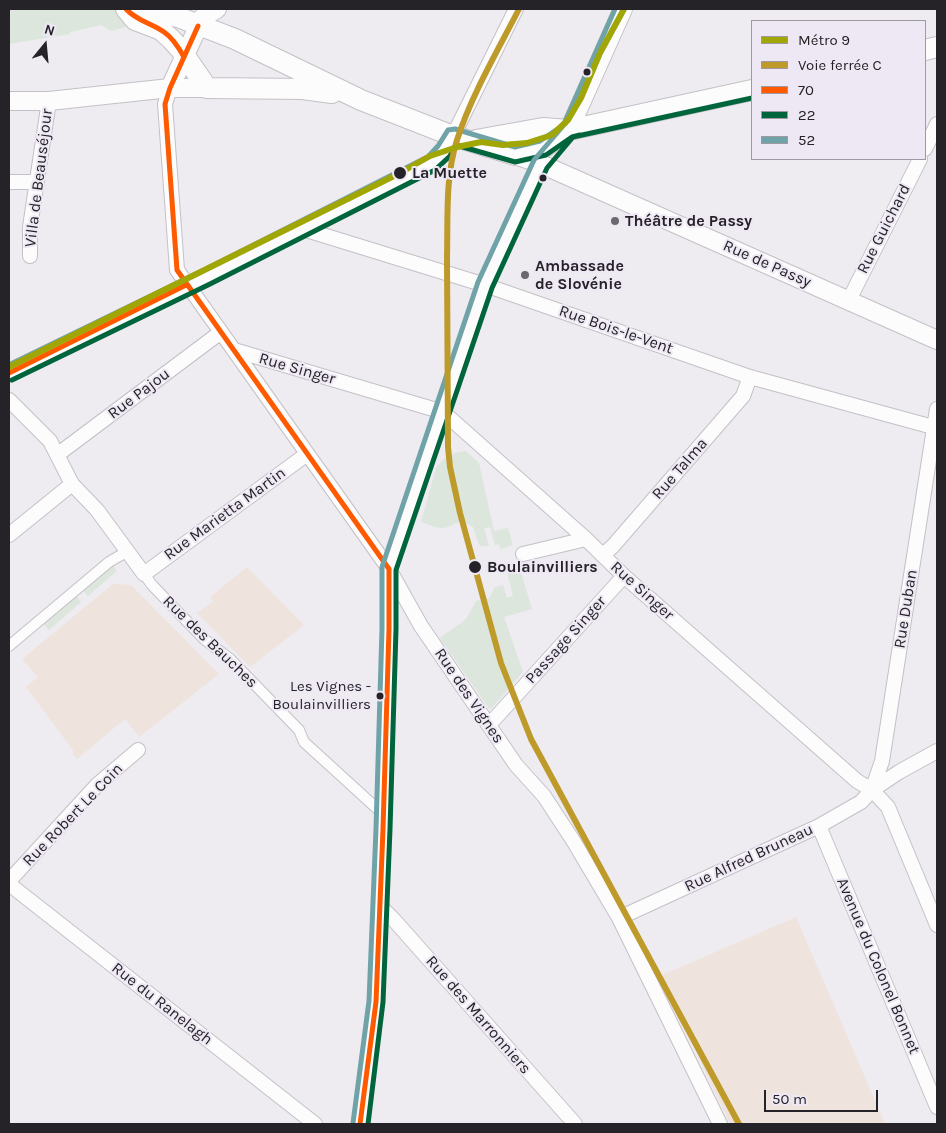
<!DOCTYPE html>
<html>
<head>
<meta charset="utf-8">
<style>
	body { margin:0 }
	#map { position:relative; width:946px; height:1133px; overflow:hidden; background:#eeebf1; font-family:Karla,sans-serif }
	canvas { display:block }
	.frame { position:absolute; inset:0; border:10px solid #252327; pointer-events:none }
	.legend { position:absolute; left:751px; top:20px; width:175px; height:140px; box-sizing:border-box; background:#eee8f4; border:1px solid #9e99a2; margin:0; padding:6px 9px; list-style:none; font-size:15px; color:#252327 }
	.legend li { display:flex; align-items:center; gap:10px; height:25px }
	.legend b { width:25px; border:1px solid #9e99a2 }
	.north { position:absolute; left:20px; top:20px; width:50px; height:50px; -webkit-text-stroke:4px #eee8f4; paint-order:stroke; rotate:17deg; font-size:14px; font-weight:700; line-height:20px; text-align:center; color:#252327 }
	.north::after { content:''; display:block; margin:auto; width:18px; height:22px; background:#252327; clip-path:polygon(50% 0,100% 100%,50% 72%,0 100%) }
	.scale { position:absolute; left:764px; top:1090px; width:114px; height:22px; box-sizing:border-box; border:2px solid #252327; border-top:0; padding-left:6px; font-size:15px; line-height:18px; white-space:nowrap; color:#252327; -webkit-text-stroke:4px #eee8f4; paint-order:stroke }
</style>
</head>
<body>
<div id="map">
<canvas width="946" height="1133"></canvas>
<div class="frame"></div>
<ul class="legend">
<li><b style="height:6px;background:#a0a606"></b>Métro 9</li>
<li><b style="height:6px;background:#be9a2a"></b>Voie ferrée C</li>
<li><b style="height:6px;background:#ff5a00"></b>70</li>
<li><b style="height:6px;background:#00643c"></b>22</li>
<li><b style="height:6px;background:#6fa3a8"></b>52</li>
</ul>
<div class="north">N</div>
<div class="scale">50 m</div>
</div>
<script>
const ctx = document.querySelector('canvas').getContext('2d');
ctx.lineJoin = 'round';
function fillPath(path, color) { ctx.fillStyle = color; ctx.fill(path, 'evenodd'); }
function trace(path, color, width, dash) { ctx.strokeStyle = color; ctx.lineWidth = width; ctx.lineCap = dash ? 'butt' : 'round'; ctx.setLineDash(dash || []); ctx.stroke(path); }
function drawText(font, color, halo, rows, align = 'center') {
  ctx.font = font + ' Karla,sans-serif'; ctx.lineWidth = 4; ctx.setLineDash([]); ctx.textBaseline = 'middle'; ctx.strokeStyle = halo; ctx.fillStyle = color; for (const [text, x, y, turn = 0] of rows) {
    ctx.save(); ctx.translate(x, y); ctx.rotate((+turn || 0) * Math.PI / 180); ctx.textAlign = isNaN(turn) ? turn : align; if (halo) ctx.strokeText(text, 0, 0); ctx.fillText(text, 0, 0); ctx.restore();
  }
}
fillPath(new Path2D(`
	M247 567 304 625 250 667 197 613 213 601 210 597Z
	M113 584 131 585 219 674 139 737 125 719 77 759 72 754 74 752 26 687 38 677 22 659Z
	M796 917 861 1068 885 1124H730L660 976Z`), '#efe4dd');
fillPath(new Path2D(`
	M9 9H132L125 27 111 31 101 25 70 32V34L9 44Z
	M466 451 479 463 494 531 508 528 513 545 500 549 499 544 495 545 490 527 484 528 489 546H481L478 542 473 527C454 516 457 527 441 528 435 528 426 523 421 522L436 468C444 456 452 453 466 451Z
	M112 565 117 571 88 596 83 590Z
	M520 569 532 609 504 617 523 672 490 710 440 638 466 619 476 601 489 598 495 587 503 585 507 598 513 596 507 572Z
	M76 595 81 602 49 630 43 623Z`), '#dce6dc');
const pedestrian = new Path2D(`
	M144 574 152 585 204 639 230 659 299 730 304 742 383 814
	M9 646 109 562 128 551`);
const minor = new Path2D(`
	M170 88 165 104 177 270 389 569 421 626 516 765 544 796 574 842 619 918 720 1124
	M453 136 516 9
	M925 149 937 124
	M9 182H37
	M300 228 485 285 750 377 933 427
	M30 256V227L49 101
	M849 300 920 159
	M234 350 443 412 586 539 624 576 857 781 872 790 888 807 937 925
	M9 400 50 441 72 484 97 510 144 574 307 454
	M57 455 221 332
	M9 535 72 484
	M523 554 586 539
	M603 555 613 546 743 396 750 377
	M489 725 624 576
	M872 790 882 761 937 409
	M819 826 937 1107
	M9 881 98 784 138 750
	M9 884 315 1124
	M381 907 394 920 575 1124
	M619 918 819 826 861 802 872 790 899 772 937 751
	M360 1124 376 1002 383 829 389 629V569L485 285 541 164`);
const tertiary = new Path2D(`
	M170 88 202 18 217 9
	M9 101H49L170 88H207
	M562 138 569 130 623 9
	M515 155 541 164 937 340
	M9 373 207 277 432 163 444 151 453 136`);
const secondary = new Path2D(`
	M126 9 135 20 161 30 171 39 181 50 207 88 303 89 332 93
	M148 9 178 17 235 39 361 100 453 136 515 155 543 148 569 130
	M925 50 937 47
	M476 140 543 128 569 130 752 90`);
trace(pedestrian, '#c3c1c6', 12);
trace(minor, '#c3c1c6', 16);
trace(tertiary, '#c3c1c6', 20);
trace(secondary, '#c3c1c6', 22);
trace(pedestrian, '#fcfcfd', 10);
trace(minor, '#fcfcfd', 14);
trace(tertiary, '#fcfcfd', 18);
trace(secondary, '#fcfcfd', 20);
trace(new Path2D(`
	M126 9C137 21 151 23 164 32 173 38 179 48 184 57
	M198 26 170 88 165 104 177 270 389 569
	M9 373 186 285
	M360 1124 376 1002 383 829 389 629V569`), '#ff5a00', 5);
trace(new Path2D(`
	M12 380 210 284 435 170 450 156 456 145 515 162 546 155 572 137 580 135
	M368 1124 383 1002 390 829 396 629V570L492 288 547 168 573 137 752 98`), '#00643c', 5);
trace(new Path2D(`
	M9 365 204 270 428 157 438 146 448 130 455 129 515 147 540 141 565 124
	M353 1123 369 1001 376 829 382 629V567L478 282 534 160 563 126 615 9`), '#6fa3a8', 5);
trace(new Path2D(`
	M519 9C498 50 471 96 457 140 445 177 448 218 447 257 447 320 448 384 448 447L450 467 460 513 501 663 531 739 739 1124`), '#be9a2a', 6);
trace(new Path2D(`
	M9 367 400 173 430 156 457 147 481 142 503 145 527 143 552 135 568 120 581 98 600 53 624 9`), '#a0a606', 6);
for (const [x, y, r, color] of [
	[587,72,4.5,"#252327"],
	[400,173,7,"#252327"],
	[543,178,4.5,"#252327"],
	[615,221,5,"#6b696e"],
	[525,275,5,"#6b696e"],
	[475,567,7,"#252327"],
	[380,696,4.5,"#252327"]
]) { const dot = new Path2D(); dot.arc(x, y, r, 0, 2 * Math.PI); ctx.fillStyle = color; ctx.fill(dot); trace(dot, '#eee8f4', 2); }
drawText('15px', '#252327', '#eee8f4', [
	["Les Vignes -",371,687],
	["Boulainvilliers",371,705]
], 'right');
drawText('bold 16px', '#252327', '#eee8f4', [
	["La Muette",412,173],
	["Boulainvilliers",487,567]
], 'left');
drawText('16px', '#252327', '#eee8f4', [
	["Villa de Beauséjour",39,178,-83],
	["Rue Guichard",884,229,-63],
	["Rue de Passy",767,264,24],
	["Rue Bois-le-Vent",616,330,19],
	["Rue Singer",297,369,16],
	["Rue Pajou",139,394,-37],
	["Rue Talma",680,469,-49],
	["Rue Marietta Martin",225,514,-36],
	["Rue Singer",642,591,42],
	["Rue Duban",906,609,-81],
	["Passage Singer",566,640,-48],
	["Rue des Bauches",210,642,44],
	["Rue des Vignes",469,696,56],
	["Rue Robert Le Coin",73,815,-46],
	["Rue Alfred Bruneau",749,858,-25],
	["Avenue du Colonel Bonnet",878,966,67],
	["Rue du Ranelagh",162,1004,38],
	["Rue des Marronniers",478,1015,49]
]);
drawText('bold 16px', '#252327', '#eee8f4', [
	["Théâtre de Passy",625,221],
	["Ambassade",535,266],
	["de Slovénie",535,284]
], 'left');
</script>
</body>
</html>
